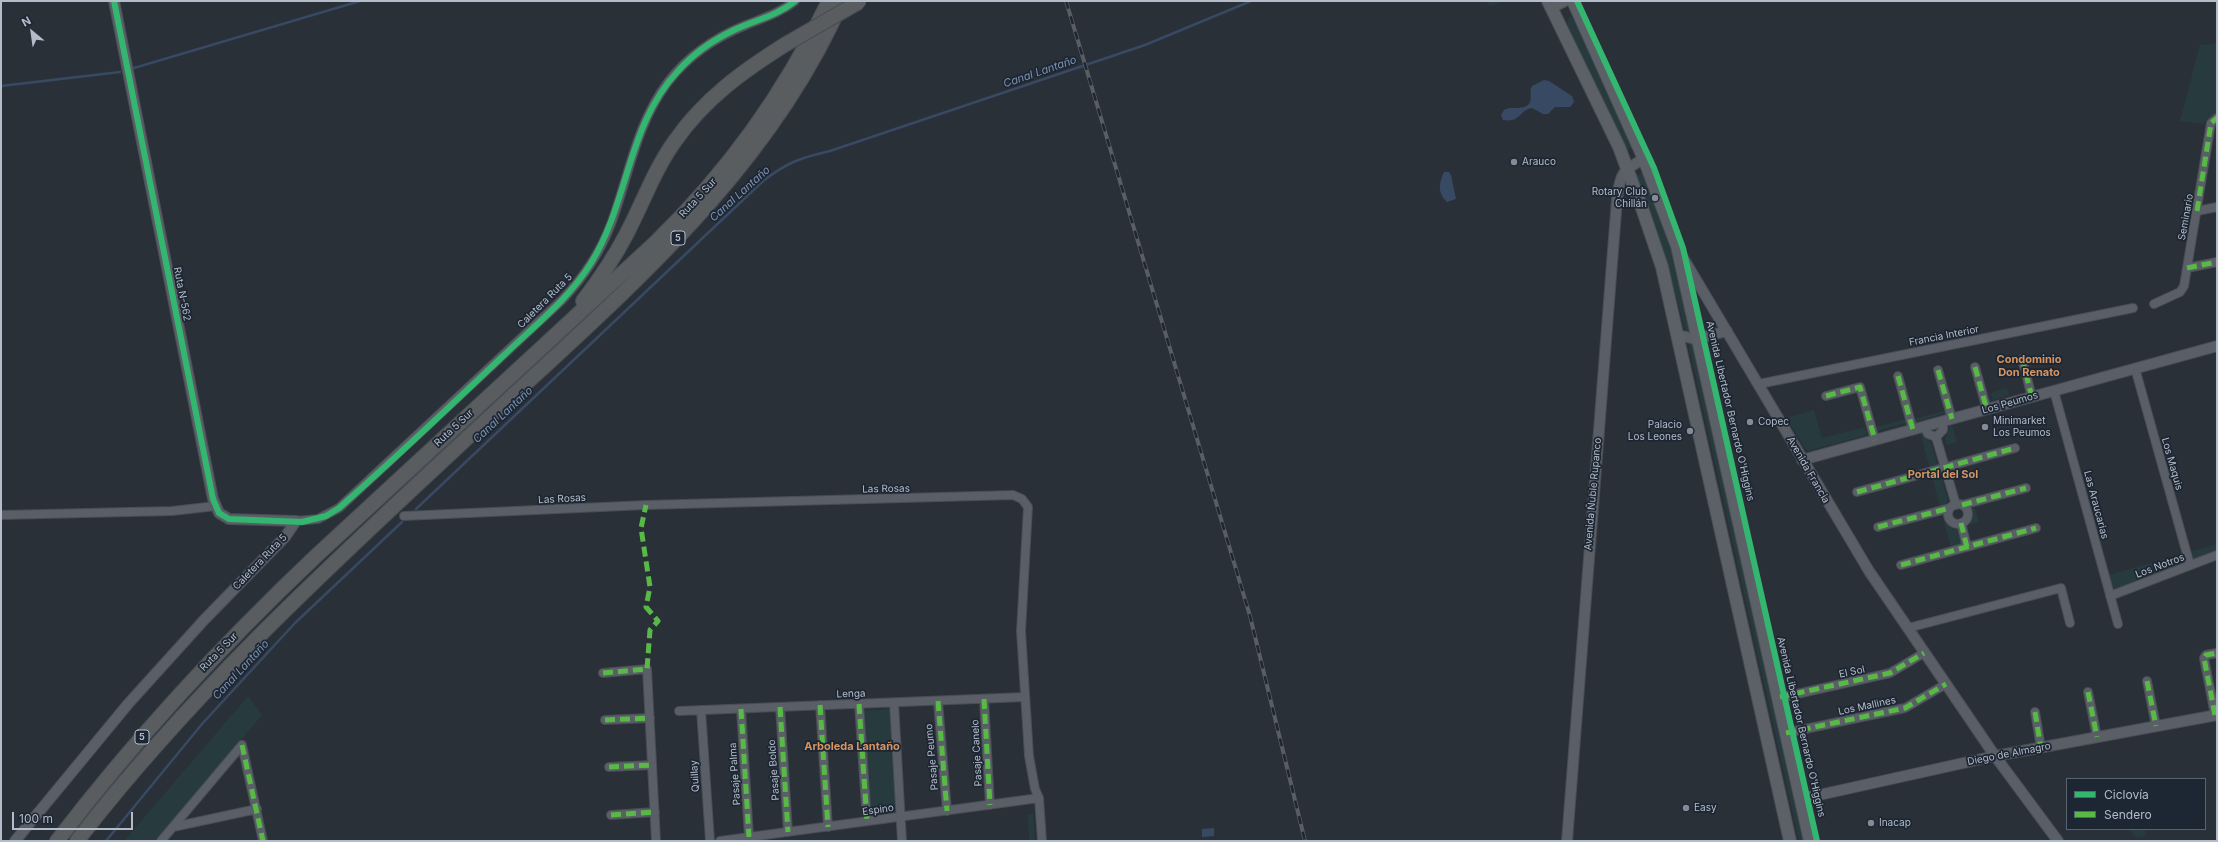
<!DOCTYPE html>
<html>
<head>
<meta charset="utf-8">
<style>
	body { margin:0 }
	#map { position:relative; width:2218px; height:842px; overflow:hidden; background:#2a3038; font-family:Inter,sans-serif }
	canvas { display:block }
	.frame { position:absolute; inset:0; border:2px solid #b4bcc9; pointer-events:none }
	.legend { position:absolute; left:2066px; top:778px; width:140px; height:52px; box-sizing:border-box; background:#1d2633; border:1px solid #59626f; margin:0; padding:5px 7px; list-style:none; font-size:12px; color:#b4bcc9 }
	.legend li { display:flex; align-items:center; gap:8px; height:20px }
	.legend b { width:20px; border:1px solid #59626f }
	.north { position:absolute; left:12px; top:12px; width:40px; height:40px; -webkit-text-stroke:3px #1d2633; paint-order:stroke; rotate:331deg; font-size:11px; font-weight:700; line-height:16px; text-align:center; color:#b4bcc9 }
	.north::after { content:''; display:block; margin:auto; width:14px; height:18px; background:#b4bcc9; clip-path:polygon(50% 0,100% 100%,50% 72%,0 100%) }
	.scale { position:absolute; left:12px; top:812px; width:121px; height:18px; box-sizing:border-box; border:2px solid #b4bcc9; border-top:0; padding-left:5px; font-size:12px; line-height:14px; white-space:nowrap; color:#b4bcc9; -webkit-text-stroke:3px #1d2633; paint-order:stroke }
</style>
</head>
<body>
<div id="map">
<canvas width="2218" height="842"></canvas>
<div class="frame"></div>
<ul class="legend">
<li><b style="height:5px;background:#33b770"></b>Ciclovía</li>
<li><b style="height:5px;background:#58b947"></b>Sendero</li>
</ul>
<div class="north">N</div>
<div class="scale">100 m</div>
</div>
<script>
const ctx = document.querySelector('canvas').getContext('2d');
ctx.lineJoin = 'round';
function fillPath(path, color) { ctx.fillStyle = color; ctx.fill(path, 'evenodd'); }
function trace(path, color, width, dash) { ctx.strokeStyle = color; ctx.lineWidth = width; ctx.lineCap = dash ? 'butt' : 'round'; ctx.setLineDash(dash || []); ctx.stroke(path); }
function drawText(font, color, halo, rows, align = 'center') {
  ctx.font = font + ' Inter,sans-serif'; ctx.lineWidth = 3.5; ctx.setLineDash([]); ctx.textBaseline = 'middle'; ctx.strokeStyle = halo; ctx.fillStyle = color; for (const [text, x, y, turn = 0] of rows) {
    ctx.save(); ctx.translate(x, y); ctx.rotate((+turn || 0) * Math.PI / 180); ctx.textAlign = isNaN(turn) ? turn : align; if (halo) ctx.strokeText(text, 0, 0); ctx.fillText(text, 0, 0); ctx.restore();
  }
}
fillPath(new Path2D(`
	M1485 1H1505L1490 6Z
	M1572 17 1603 77 1633 146 1629 149 1625 147 1568 26V18Z
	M2217 43V112L2203 124 2180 121 2200 45Z
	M1645 171 1671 249 1807 841H1799L1687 337 1664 252 1637 175Z
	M2007 388 2009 395 1993 400 1991 393Z
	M1814 410 1822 438 1865 427 1867 435 1807 451 1786 418Z
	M1946 410V413L1915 422 1914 419Z
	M1906 419 1907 423 1877 431 1876 427Z
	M1952 425 1957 442 1947 445 1945 440 1950 426Z
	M1923 435 1931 443 1948 500 1945 506 1948 522 1959 529 1964 544 1951 548 1921 436Z
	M1975 508 1979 522 1967 525 1972 516 1971 509Z
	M2217 544V551L2114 592 2109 575Z
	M248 696 262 715 155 841H124Z
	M891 709 900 814 872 818 862 711Z
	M1033 814 1035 841H1029L1028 815Z
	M2129 829H2145L2146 836 2136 838Z`), '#273a3e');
fillPath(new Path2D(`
	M1544 80 1549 81 1572 96 1574 102 1570 107H1555L1548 114H1543L1532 108C1518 111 1521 123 1503 120L1501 115 1504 110C1512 105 1525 112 1530 102 1532 97 1529 91 1532 86Z
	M1444 172H1449L1451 175 1456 199 1447 202C1437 193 1439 183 1444 172Z
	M1214 828V836L1202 837V829Z`), '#384963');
trace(new Path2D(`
	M134 68 360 1
	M1 86 120 72
	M416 509 763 181C788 162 800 158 830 151L1145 45 1251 1
	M106 841 202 724 295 623 402 522`), '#384963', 2.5);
const minor = new Path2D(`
	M2197 211 2217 207
	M2187 268 2217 262
	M2154 304 2180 292 2184 286 2211 123 2217 118
	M2022 359 2032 397
	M1975 367 1987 410
	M2135 368 2190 565
	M1938 370 1952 419
	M1898 376 1913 430
	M1759 384 2133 308
	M2054 391 2118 624
	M1826 396 1860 387 1875 440
	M1924 427 1928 434 1936 437 1943 430V421
	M1936 437 1956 505
	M1857 492 2015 448
	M1948 514a10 10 0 1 1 20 0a10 10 0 1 1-20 0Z
	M1962 505 2026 488
	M1 515 172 511 216 506
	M404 516 646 505 1013 495 1022 499 1028 507 1021 631 1029 756 1035 789 1039 798 1042 841
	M296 521 318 519 339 508 562 300C583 278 600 253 611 224 629 176 636 124 668 82 688 56 716 37 746 25 763 18 780 13 795 1
	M1961 523 1967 547
	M1878 527 1950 508
	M1901 565 2036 528
	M2110 596 2217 555
	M1908 628 2061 588 2070 623
	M603 673 647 669 656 841
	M2147 681 2156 726
	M2088 692 2097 737
	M1779 698 1890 673 1924 653
	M984 699 990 805
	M938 701 947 811
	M894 703 902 841
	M859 704 867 821
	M820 705 828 827
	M780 707 788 832
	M741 709 749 837
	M701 710 710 841
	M679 711 1025 697
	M2035 712 2041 748
	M2215 715 2204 658 2206 655 2217 653
	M605 720 650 718
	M1786 733 1905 708 1946 684
	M242 745 263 841
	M609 767 652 765
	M611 815 655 812
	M173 827 257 809
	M161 841 242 745
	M720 841 1039 798`);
const tertiary = new Path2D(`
	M1682 256 1869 571 1995 756 2058 841
	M1678 335 1695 339 1727 331
	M1802 460 2217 346
	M1801 799 1995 756 2217 715
	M15 841 128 704 204 620 285 537 296 521 229 519 219 513 213 499 114 1
	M1567 841 1617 199C1620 174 1622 170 1644 159`);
const primary = new Path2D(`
	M1548 1 1619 147 1643 211 1662 267 1790 841
	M1573 1 1644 159 1677 246 1810 841
	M1551 7 1563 1`);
const motorway = new Path2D(`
	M583 301C599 280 614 258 626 235 643 203 654 170 675 141 704 99 743 71 786 44
	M57 841C135 739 223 644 316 556L654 244C728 172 784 94 829 1
	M77 841C199 683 347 550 493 414 626 290 768 171 842 1`);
trace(minor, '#484c53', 10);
trace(tertiary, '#484c53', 12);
trace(primary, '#484c55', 14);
trace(motorway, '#474c53', 16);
trace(minor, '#5a5e66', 8);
trace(tertiary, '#5a5e66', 10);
trace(primary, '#5c6168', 12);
trace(motorway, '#5a5d60', 14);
const rail = new Path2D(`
	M1066 1 1250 616 1305 841`);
trace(rail, '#595d64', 4);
trace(rail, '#1d2633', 2.5, [8]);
const motorwayBridge = new Path2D(`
	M786 44 859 2`);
trace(motorwayBridge, '#474c53', 16, []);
trace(motorwayBridge, '#5a5d60', 14);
trace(new Path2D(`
	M2197 211 2211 123 2217 118
	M2187 268 2217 262
	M2022 359 2032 397
	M1975 367 1987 410
	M1938 370 1952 419
	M1898 376 1913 430
	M1826 396 1860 387 1875 440
	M1857 492 2015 448
	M1962 505 2026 488
	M1961 523 1967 547
	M1878 527 1950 508
	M1901 565 2036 528
	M603 673 647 669 650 630 658 621 646 607 650 587 641 528 646 505
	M2147 681 2156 726
	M2088 692 2097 737
	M1780 697 1890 673 1924 653
	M984 699 990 805
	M938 701 947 811
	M859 704 867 821
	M820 705 828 827
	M780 707 788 832
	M741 709 749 837
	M2035 712 2041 748
	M2215 715 2204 658 2206 655 2217 653
	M605 720 650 718
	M1786 733 1905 708 1946 684
	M242 745 263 841
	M609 767 652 765
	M611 815 655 812`), '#58b947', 5, [10, 5]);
trace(new Path2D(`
	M114 1 213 499 219 513 229 519 302 522 326 516 339 508C394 460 448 408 502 357 533 327 569 299 591 263 629 202 627 125 678 71 693 54 713 40 734 30 755 20 777 16 795 1
	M1577 1 1654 168 1683 248 1817 841`), '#33b770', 6);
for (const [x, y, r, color] of [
	[1514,162,4,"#848b96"],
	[1655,198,4,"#848b96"],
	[1750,422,4,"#848b96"],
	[1985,427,4,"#848b96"],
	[1690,431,4,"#848b96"],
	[1686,808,4,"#848b96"],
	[1871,823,4,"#848b96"]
]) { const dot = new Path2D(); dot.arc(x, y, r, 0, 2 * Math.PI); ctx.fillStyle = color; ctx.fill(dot); trace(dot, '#1d2633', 1.5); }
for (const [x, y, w] of [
	[678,238,14],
	[142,737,14]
]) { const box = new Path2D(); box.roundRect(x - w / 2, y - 7, w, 14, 3); ctx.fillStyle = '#1d2633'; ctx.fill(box); trace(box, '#b4bcc9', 1); }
drawText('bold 9px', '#b4bcc9', null, [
	["5",678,238],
	["5",142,737]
]);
drawText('10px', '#b4bcc9', '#1d2633', [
	["Arauco",1522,162],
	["Rotary Club",1647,192,"right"],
	["Chillán",1647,204,"right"],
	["Minimarket",1993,421],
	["Los Peumos",1993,433],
	["Copec",1758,422],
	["Palacio",1682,425,"right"],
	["Los Leones",1682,437,"right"],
	["Easy",1694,808],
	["Inacap",1879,823]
], 'left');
drawText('10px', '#b4bcc9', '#1d2633', [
	["Ruta 5 Sur",698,198,-47],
	["Seminario",2186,217,-80],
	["Ruta N-562",182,294,79],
	["Caletera Ruta 5",545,301,-45],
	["Francia Interior",1944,336,-11],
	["Los Peumos",2010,403,-16],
	["Avenida Libertador Bernardo O'Higgins",1730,411,77],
	["Ruta 5 Sur",454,428,-43],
	["Los Maquis",2172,464,74],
	["Avenida Francia",1808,470,60],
	["Las Rosas",886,489,-1],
	["Avenida Ñuble Rupanco",1593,494,-85],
	["Las Rosas",562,499,-3],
	["Las Araucarias",2096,505,75],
	["Caletera Ruta 5",260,562,-46],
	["Los Notros",2160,566,-21],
	["Ruta 5 Sur",219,652,-46],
	["El Sol",1852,672,-12],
	["Lenga",851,694,-2],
	["Los Mallines",1867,706,-12],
	["Avenida Libertador Bernardo O'Higgins",1801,727,77],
	["Pasaje Canelo",977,753,-93],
	["Diego de Almagro",2009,754,-11],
	["Pasaje Peumo",932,757,-95],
	["Pasaje Boldo",774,770,-94],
	["Pasaje Palma",735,774,-94],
	["Quillay",695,776,-94],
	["Espino",878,810,-8]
]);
drawText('italic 11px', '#7c92b1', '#1d2633', [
	["Canal Lantaño",1040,72,-19],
	["Canal Lantaño",740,194,-42],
	["Canal Lantaño",503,415,-43],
	["Canal Lantaño",241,670,-47]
]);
drawText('bold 11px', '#d59563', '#1d2633', [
	["Condominio",2029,360],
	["Don Renato",2029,373],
	["Portal del Sol",1943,475],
	["Arboleda Lantaño",852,747]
]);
</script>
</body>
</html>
